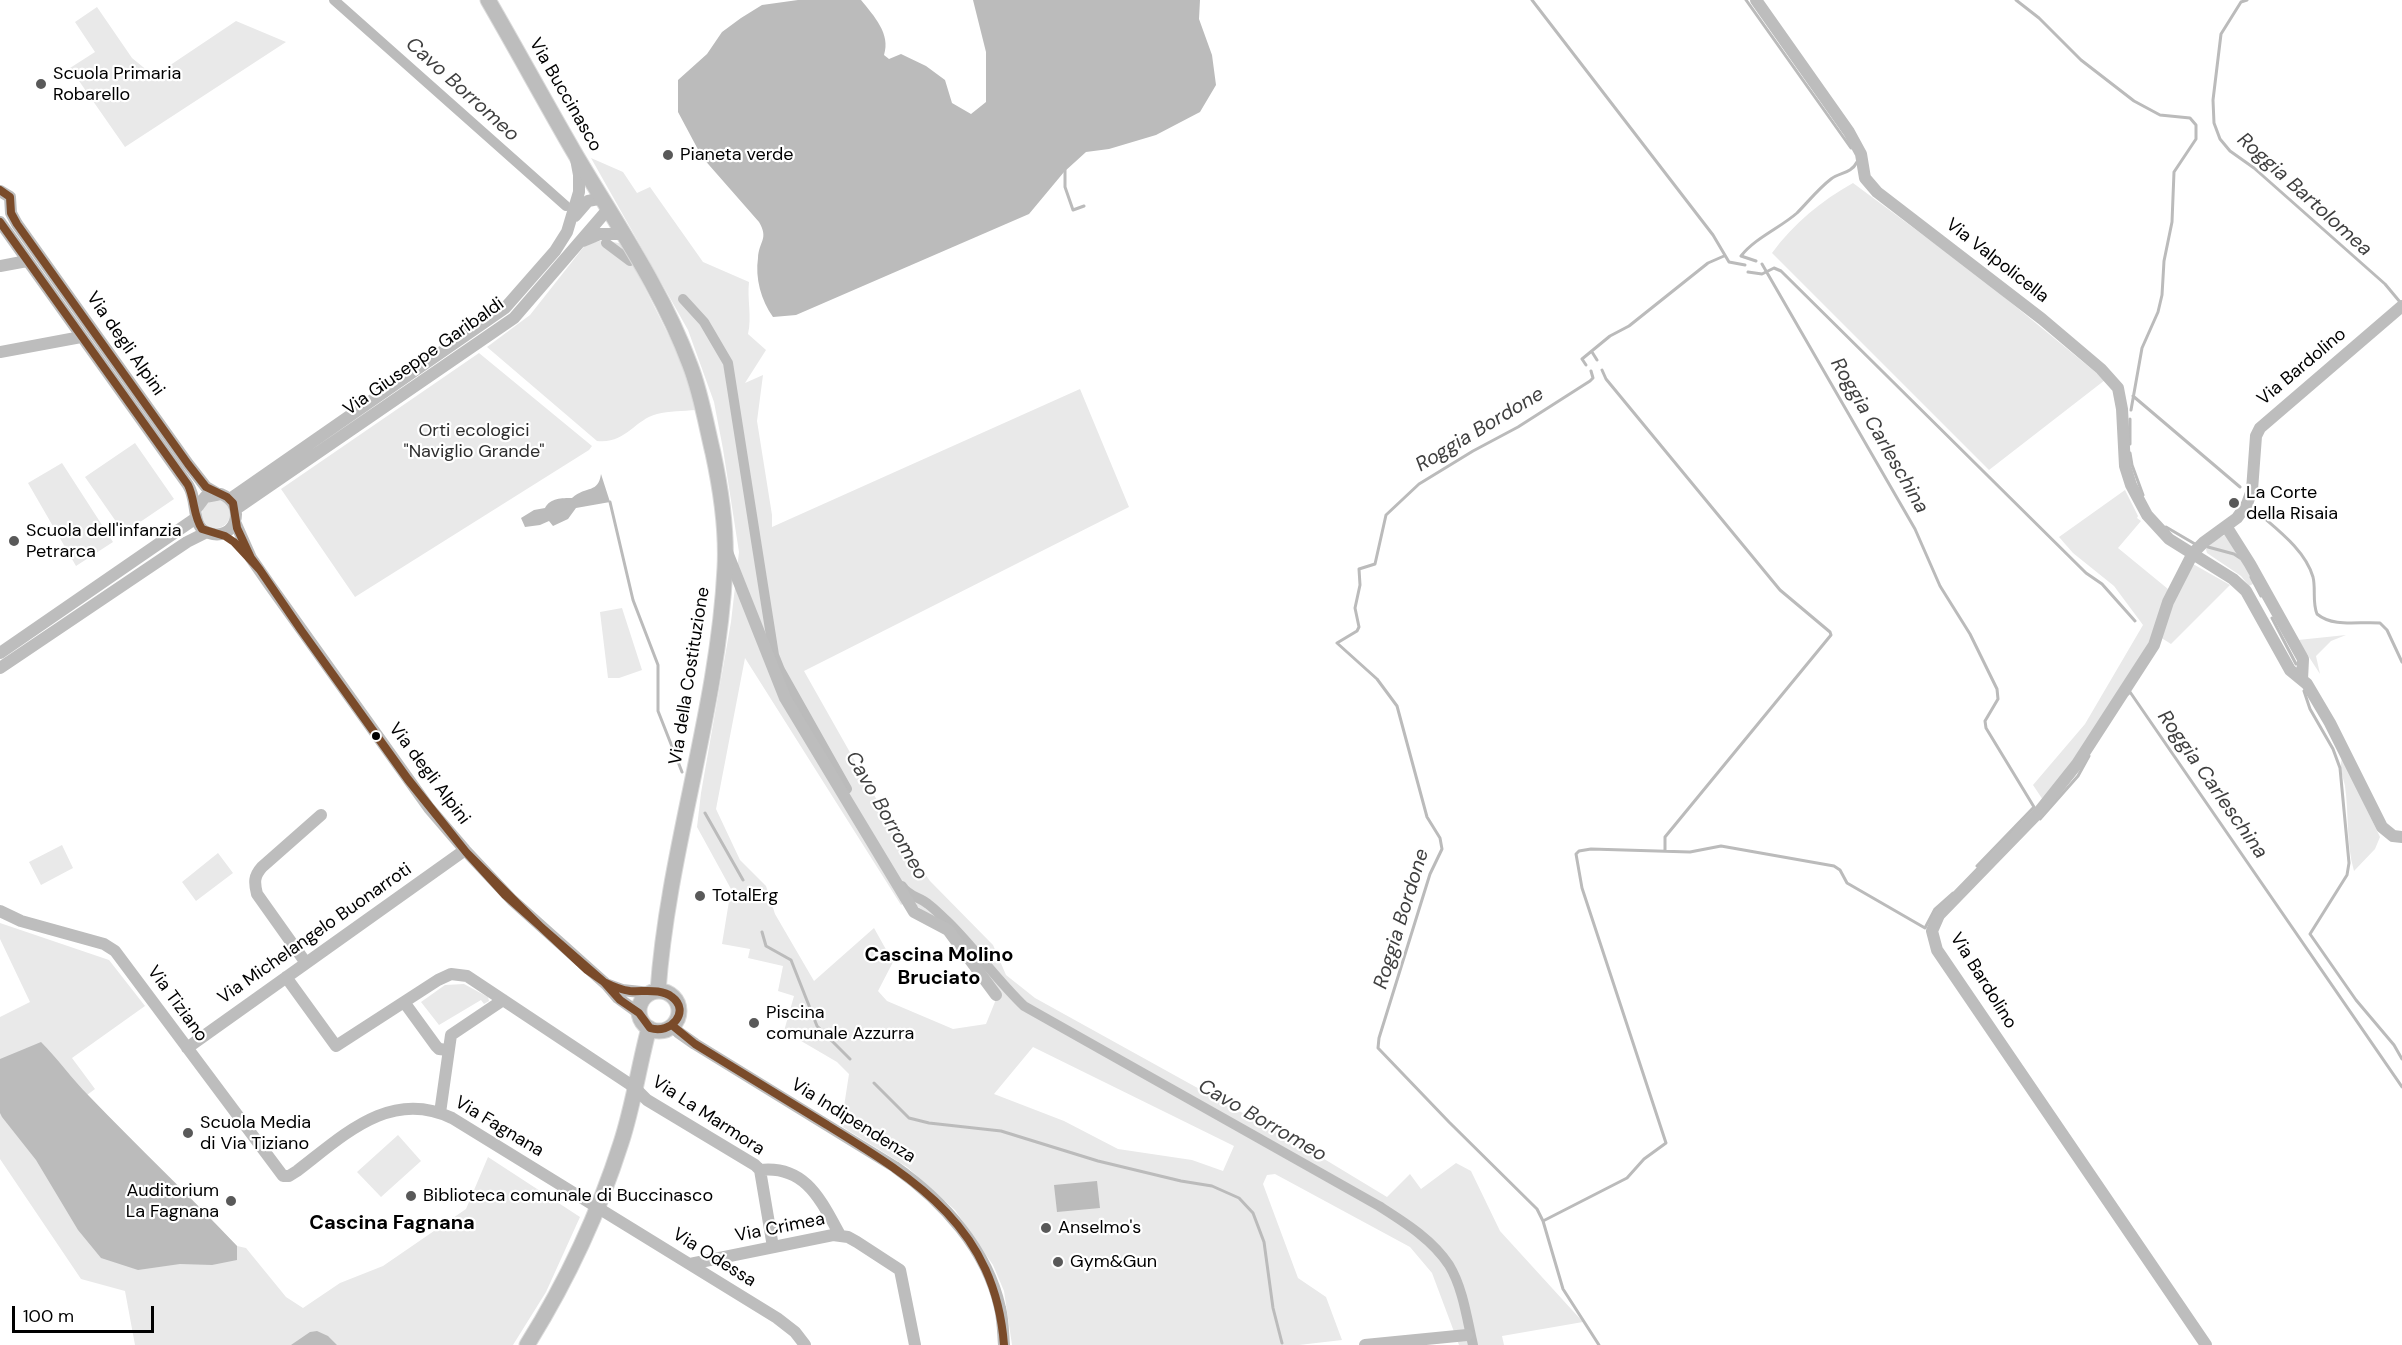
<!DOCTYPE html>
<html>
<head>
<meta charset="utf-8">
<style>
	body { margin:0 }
	#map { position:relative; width:2402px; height:1345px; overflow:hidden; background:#fff; font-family:"DM Sans",sans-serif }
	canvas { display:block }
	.scale { position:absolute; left:12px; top:1306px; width:142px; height:27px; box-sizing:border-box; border:3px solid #000; border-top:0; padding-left:8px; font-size:18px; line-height:21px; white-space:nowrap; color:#000; -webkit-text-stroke:4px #fff; paint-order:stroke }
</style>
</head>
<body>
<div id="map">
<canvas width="2402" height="1345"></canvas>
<div class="scale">100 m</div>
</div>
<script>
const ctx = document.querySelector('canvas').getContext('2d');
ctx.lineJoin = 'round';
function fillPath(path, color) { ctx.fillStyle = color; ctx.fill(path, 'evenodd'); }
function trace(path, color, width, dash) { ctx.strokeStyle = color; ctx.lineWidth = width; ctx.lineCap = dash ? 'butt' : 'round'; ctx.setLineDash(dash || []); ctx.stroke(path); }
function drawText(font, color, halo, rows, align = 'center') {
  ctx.font = font + ' "DM Sans",sans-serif'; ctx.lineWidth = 4.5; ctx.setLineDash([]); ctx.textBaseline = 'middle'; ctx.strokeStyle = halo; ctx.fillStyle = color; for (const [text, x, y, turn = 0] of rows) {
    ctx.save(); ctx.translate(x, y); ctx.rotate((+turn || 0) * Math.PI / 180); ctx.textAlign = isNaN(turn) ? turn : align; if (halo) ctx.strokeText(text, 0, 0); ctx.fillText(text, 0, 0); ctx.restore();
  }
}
fillPath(new Path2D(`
	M97 7 132 58 154 76 236 21 286 42 125 147 70 68 95 52 75 22Z
	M591 158 623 172 637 193 650 187 703 262 749 282C747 299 752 317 748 334L766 350 745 383 763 375 757 421 772 515V527L1080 389 1129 507 804 671 895 832 930 881 993 945 1006 975 1035 998 1306 1148 1387 1197 1410 1174 1421 1189 1456 1163 1471 1171 1500 1231 1583 1322 1502 1336 1504 1345H1459L1432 1273 1410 1247 1275 1174 1267 1175 1263 1184 1298 1278 1326 1297 1342 1340 1299 1345H1012L1004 1291 993 1265 955 1210 907 1167 841 1126 849 1074 837 1062 784 1031 794 996 778 991 783 966 748 958 750 949 722 944 731 889 697 827 701 793 731 622 739 552 723 449 714 402 688 330ZM745 658 901 905 908 900 927 913 999 992 986 1024 953 1029 887 1001 878 991 893 962 874 928 814 981 775 914 766 886 740 860 716 809ZM1033 1047 1234 1146 1223 1171 1192 1160 1118 1149 1064 1121 994 1094Z
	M1853 183 1981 278 2105 380 1989 470 1772 253C1794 223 1821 201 1853 183Z
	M604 240 623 244 684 366 696 410C683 411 669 411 657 414 634 420 626 444 597 441L487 347 530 315 586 244Z
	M479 353 592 446 589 450 355 597 281 489Z
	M135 443 174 499 124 533 85 477Z
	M62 463 113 542 76 566 28 483Z
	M2125 490 2138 516 2137 518 2141 521 2118 548 2168 589 2155 637 2073 764 2043 800 2033 785 2085 724 2143 625 2114 586 2073 553 2059 537Z
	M202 514a14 14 0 1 1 28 0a14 14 0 1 1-28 0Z
	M2228 533 2255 583 2249 586 2241 576 2207 553 2205 546Z
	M2193 564 2230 585 2171 644 2160 637 2167 612Z
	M622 608 642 670 619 678H608L600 612Z
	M2346 635 2331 641 2316 656 2320 674 2298 640Z
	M2342 758 2380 837 2375 849 2354 871C2346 843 2349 815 2345 786 2343 777 2339 767 2342 758Z
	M62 845 73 868 41 885 29 862Z
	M218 853 233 873 196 901 182 882Z
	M0 923 109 960 145 1006 72 1058 95 1089 87 1095 237 1246 246 1248 286 1297 303 1308 340 1283 383 1266 466 1209 488 1157 580 1217 546 1292 513 1345H135L125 1291 81 1279 0 1159V1017L30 1002 0 939Z
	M464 984 488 997 489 1001 484 1004 481 1000 439 1025 421 1002 445 985Z
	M398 1135 421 1161 381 1197 357 1172Z`), '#e9e9e9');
fillPath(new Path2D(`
	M798 0H861C874 16 891 34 884 55L889 59 901 54 926 66 945 80 952 103 971 114 986 102V52L973 0H1200L1199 19 1212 55 1216 85 1200 112 1156 135 1109 149 1086 152 1064 172 1029 214 796 315 773 317C761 300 755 278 758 258 759 241 769 239 759 222L702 157 678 112V80L707 54 722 32 741 18 762 5Z
	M601 474 610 502 576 508 568 519 553 526 549 521 540 525 525 527 521 518 534 510 545 508C550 498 562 498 572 498 587 485 598 494 601 474Z
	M41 1042C58 1059 72 1079 89 1096 138 1147 189 1195 237 1246V1260L212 1265 180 1264 138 1270 101 1258 78 1230 36 1160 2 1117 0 1113V1059Z
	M1097 1181 1100 1208 1057 1212 1054 1185Z
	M317 1331 328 1336 337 1345H291L310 1332Z`), '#bbb');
trace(new Path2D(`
	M1532 0 1713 235 1729 262 1745 265
	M1746 0 1851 148
	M2016 0 2039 18 2081 60 2134 101 2160 115 2190 118 2196 125V139L2174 172 2172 222 2164 261 2162 295 2158 312 2142 348 2131 410
	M2247 0 2241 2 2221 34 2213 100 2214 123 2220 139 2230 151 2254 168 2385 284 2400 302
	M1065 170V187L1073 210 1084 206
	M1756 261 1741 256C1755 238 1780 228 1797 213 1808 202 1818 189 1831 179 1840 172 1851 174 1857 162
	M1762 264 1915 529 1940 586 1970 634 1997 689 1998 699 1985 721 1986 728 2034 807 1977 866
	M1748 272 1762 274 1774 268 1781 271 2086 573 2102 584 2135 621
	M1592 352 1597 360
	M1586 365 1582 359 1610 336 1629 326 1708 263 1724 256
	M1602 370 1606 379 1780 590 1830 632 1831 635 1665 837V851
	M1591 371 1593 378 1590 381 1518 427 1473 451 1419 484 1386 515 1375 564 1359 569 1360 585 1355 608 1359 627 1357 631 1337 643 1377 679 1397 706 1427 817 1440 838 1442 849 1430 874 1379 1038 1378 1048 1449 1122 1537 1209 1543 1221 1563 1289 1599 1345
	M2133 396 2240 487
	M2130 444V419
	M2130 453 2132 465 2143 495
	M610 502 633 600 658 665V711L682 772
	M2255 510C2275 528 2305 549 2313 577 2316 589 2312 602 2317 614 2334 628 2359 621 2380 623L2387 630 2402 662
	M2166 527 2195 544
	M2208 547 2234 554 2240 558
	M2251 577 2261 596
	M2272 618 2296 664
	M2304 691 2310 709 2333 749 2340 768 2349 863 2347 875 2310 934 2356 1000 2394 1045 2402 1059
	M2128 694 2130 692 2402 1087
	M705 813 743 880
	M2040 819 2078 776 2089 756
	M762 932 766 946 791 960 817 1026 850 1059
	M874 1083 909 1118 929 1123 1001 1131 1098 1161 1181 1181 1212 1186 1239 1198 1253 1213 1264 1242 1273 1308 1282 1343
	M1543 1221 1627 1178 1644 1159 1666 1143 1582 888 1576 854 1579 851 1591 849 1690 852 1721 846 1834 866 1840 870 1847 883 1925 928 1935 909 1953 893`), '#bbb', 3);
trace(new Path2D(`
	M334 0 566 206
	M606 243 630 261
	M683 299 704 322 728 363 774 655 780 670 847 789
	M902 886C908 896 919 897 928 904 935 909 942 917 949 923 976 950 997 980 1024 1006L1379 1206C1404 1222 1432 1239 1449 1265 1463 1288 1467 1319 1473 1345`), '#bbb', 10);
const major = new Path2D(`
	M488 0C517 50 545 102 574 152 615 222 662 289 690 365 701 393 706 424 713 453 721 490 727 530 725 568 718 711 668 849 658 991
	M639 1011a20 20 0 1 1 40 0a20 20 0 1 1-40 0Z
	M527 1345C567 1281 598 1215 621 1143 633 1107 639 1065 649 1028`);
trace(major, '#dbdbdb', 17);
trace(new Path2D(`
	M1756 0 1849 132 1861 154 1865 178 1877 192 2042 319 2101 369 2118 388 2122 409 2125 466 2131 485 2147 515 2169 539 2233 579 2246 591 2290 670 2307 684 2330 723 2382 827 2393 836 2402 837
	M0 191 10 197 11 213 17 224 188 464 206 487 218 494
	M575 216 588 201 603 198
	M0 222 188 485C199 502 190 527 209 533 235 542 248 505 221 494L205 497 196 509
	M583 241 600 234H625
	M0 266 27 261
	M0 352 81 337
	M230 499 505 308 555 251 567 232 579 192V175L576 159
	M236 509 514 318 609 208
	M235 522 251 558 269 584 429 808 465 850 512 900 607 985 618 998 640 1014
	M2226 526 2250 564 2303 659 2302 680
	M727 552 785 698 914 912 948 930 996 995
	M0 653 196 518
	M0 668 187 542 207 532
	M0 911 21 921 104 944 115 951 283 1176H289L297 1171C343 1136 390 1088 452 1118L777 1318 795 1332 805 1345
	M306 963 257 894C254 882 254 876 262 867L321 815
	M286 977 336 1046 438 980 451 974 467 976 634 1087 647 1100 755 1165 760 1170 773 1247
	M608 985 622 990 650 993
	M404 1002 436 1046 439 1049 448 1050
	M673 1026 678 1032 695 1044 895 1167C943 1201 987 1249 1000 1308 1003 1320 1003 1333 1004 1345
	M187 1048 465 850
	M440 1113 451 1035 503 1000
	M760 1170C806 1165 821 1201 840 1235
	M690 1264 833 1235 848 1237 857 1242 900 1270 915 1345
	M1365 1345 1467 1335
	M2206 1345 1937 950 1932 931 1939 915 2038 813 2077 764 2154 645 2168 602 2193 553 2204 542 2237 518 2247 504 2252 490 2256 436 2260 428 2402 306`), '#bdbdbd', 12);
trace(major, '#bdbdbd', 15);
trace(new Path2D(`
	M0 190 10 197 11 213 17 224 188 464 206 487 227 497 233 503 237 528 251 558 260 570
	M0 222 188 485C195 499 193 516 202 529L225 536 234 542 260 570
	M260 570 301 630
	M260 570 301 630
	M301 630 408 779 466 852
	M301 630 408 780 466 852
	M466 852 541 927
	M466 852 505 895 541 927
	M541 927 604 982
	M541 927 587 970 604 982
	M604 982C612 986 621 990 630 991 643 992 661 988 672 997 691 1011 671 1035 650 1028L639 1013 620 1000Z
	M673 1026 695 1044C739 1071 783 1098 827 1125 918 1181 995 1228 1004 1345`), '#7a4b2a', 8);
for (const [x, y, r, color] of [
	[41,84,6,"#595959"],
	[668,155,6,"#595959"],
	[2234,503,6,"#595959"],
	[14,541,6,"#595959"],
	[376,736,5,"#000"],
	[700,896,6,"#595959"],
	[754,1023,6,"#595959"],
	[188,1133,6,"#595959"],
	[411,1196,6,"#595959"],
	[231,1201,6,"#595959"],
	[1046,1228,6,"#595959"],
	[1058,1262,6,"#595959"]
]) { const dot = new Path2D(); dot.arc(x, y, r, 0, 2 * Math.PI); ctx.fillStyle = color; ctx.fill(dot); trace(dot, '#fff', 2); }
drawText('18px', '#000', '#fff', [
	["Scuola Primaria",53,74],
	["Robarello",53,95],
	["Pianeta verde",680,155],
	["La Corte",2246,493],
	["della Risaia",2246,514],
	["Scuola dell'infanzia",26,531],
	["Petrarca",26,552],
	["TotalErg",712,896],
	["Piscina",766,1013],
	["comunale Azzurra",766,1034],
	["Scuola Media",200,1123],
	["di Via Tiziano",200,1144],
	["Auditorium",219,1191,"right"],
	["La Fagnana",219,1212,"right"],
	["Biblioteca comunale di Buccinasco",423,1196],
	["Anselmo's",1058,1228],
	["Gym&Gun",1070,1262]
], 'left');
drawText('18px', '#000', '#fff', [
	["Via Buccinasco",565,95,60],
	["Via Valpolicella",1997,261,38],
	["Via degli Alpini",125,344,55],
	["Via Giuseppe Garibaldi",424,357,-35],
	["Via Bardolino",2302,367,-40],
	["Via della Costituzione",690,676,-81],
	["Via degli Alpini",429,774,53],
	["Via Michelangelo Buonarroti",315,934,-35],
	["Via Bardolino",1983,981,58],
	["Via Tiziano",177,1004,54],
	["Via La Marmora",708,1116,33],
	["Via Indipendenza",853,1121,32],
	["Via Fagnana",499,1127,31],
	["Via Crimea",780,1228,-11],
	["Via Odessa",714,1258,32]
]);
drawText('18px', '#2e2e2e', '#fff', [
	["Orti ecologici",474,431],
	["\"Naviglio Grande\"",474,452]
]);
drawText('italic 20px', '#3f3f3f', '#fff', [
	["Cavo Borromeo",462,90,42],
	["Roggia Bartolomea",2304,195,42],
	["Roggia Bordone",1480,430,-31],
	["Roggia Carleschina",1879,436,60],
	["Roggia Carleschina",2212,785,55],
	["Cavo Borromeo",886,816,60],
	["Roggia Bordone",1402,919,-73],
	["Cavo Borromeo",1262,1121,30]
]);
drawText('bold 20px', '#000', '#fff', [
	["Cascina Molino",939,956],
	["Bruciato",939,979],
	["Cascina Fagnana",392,1224]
]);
</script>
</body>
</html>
